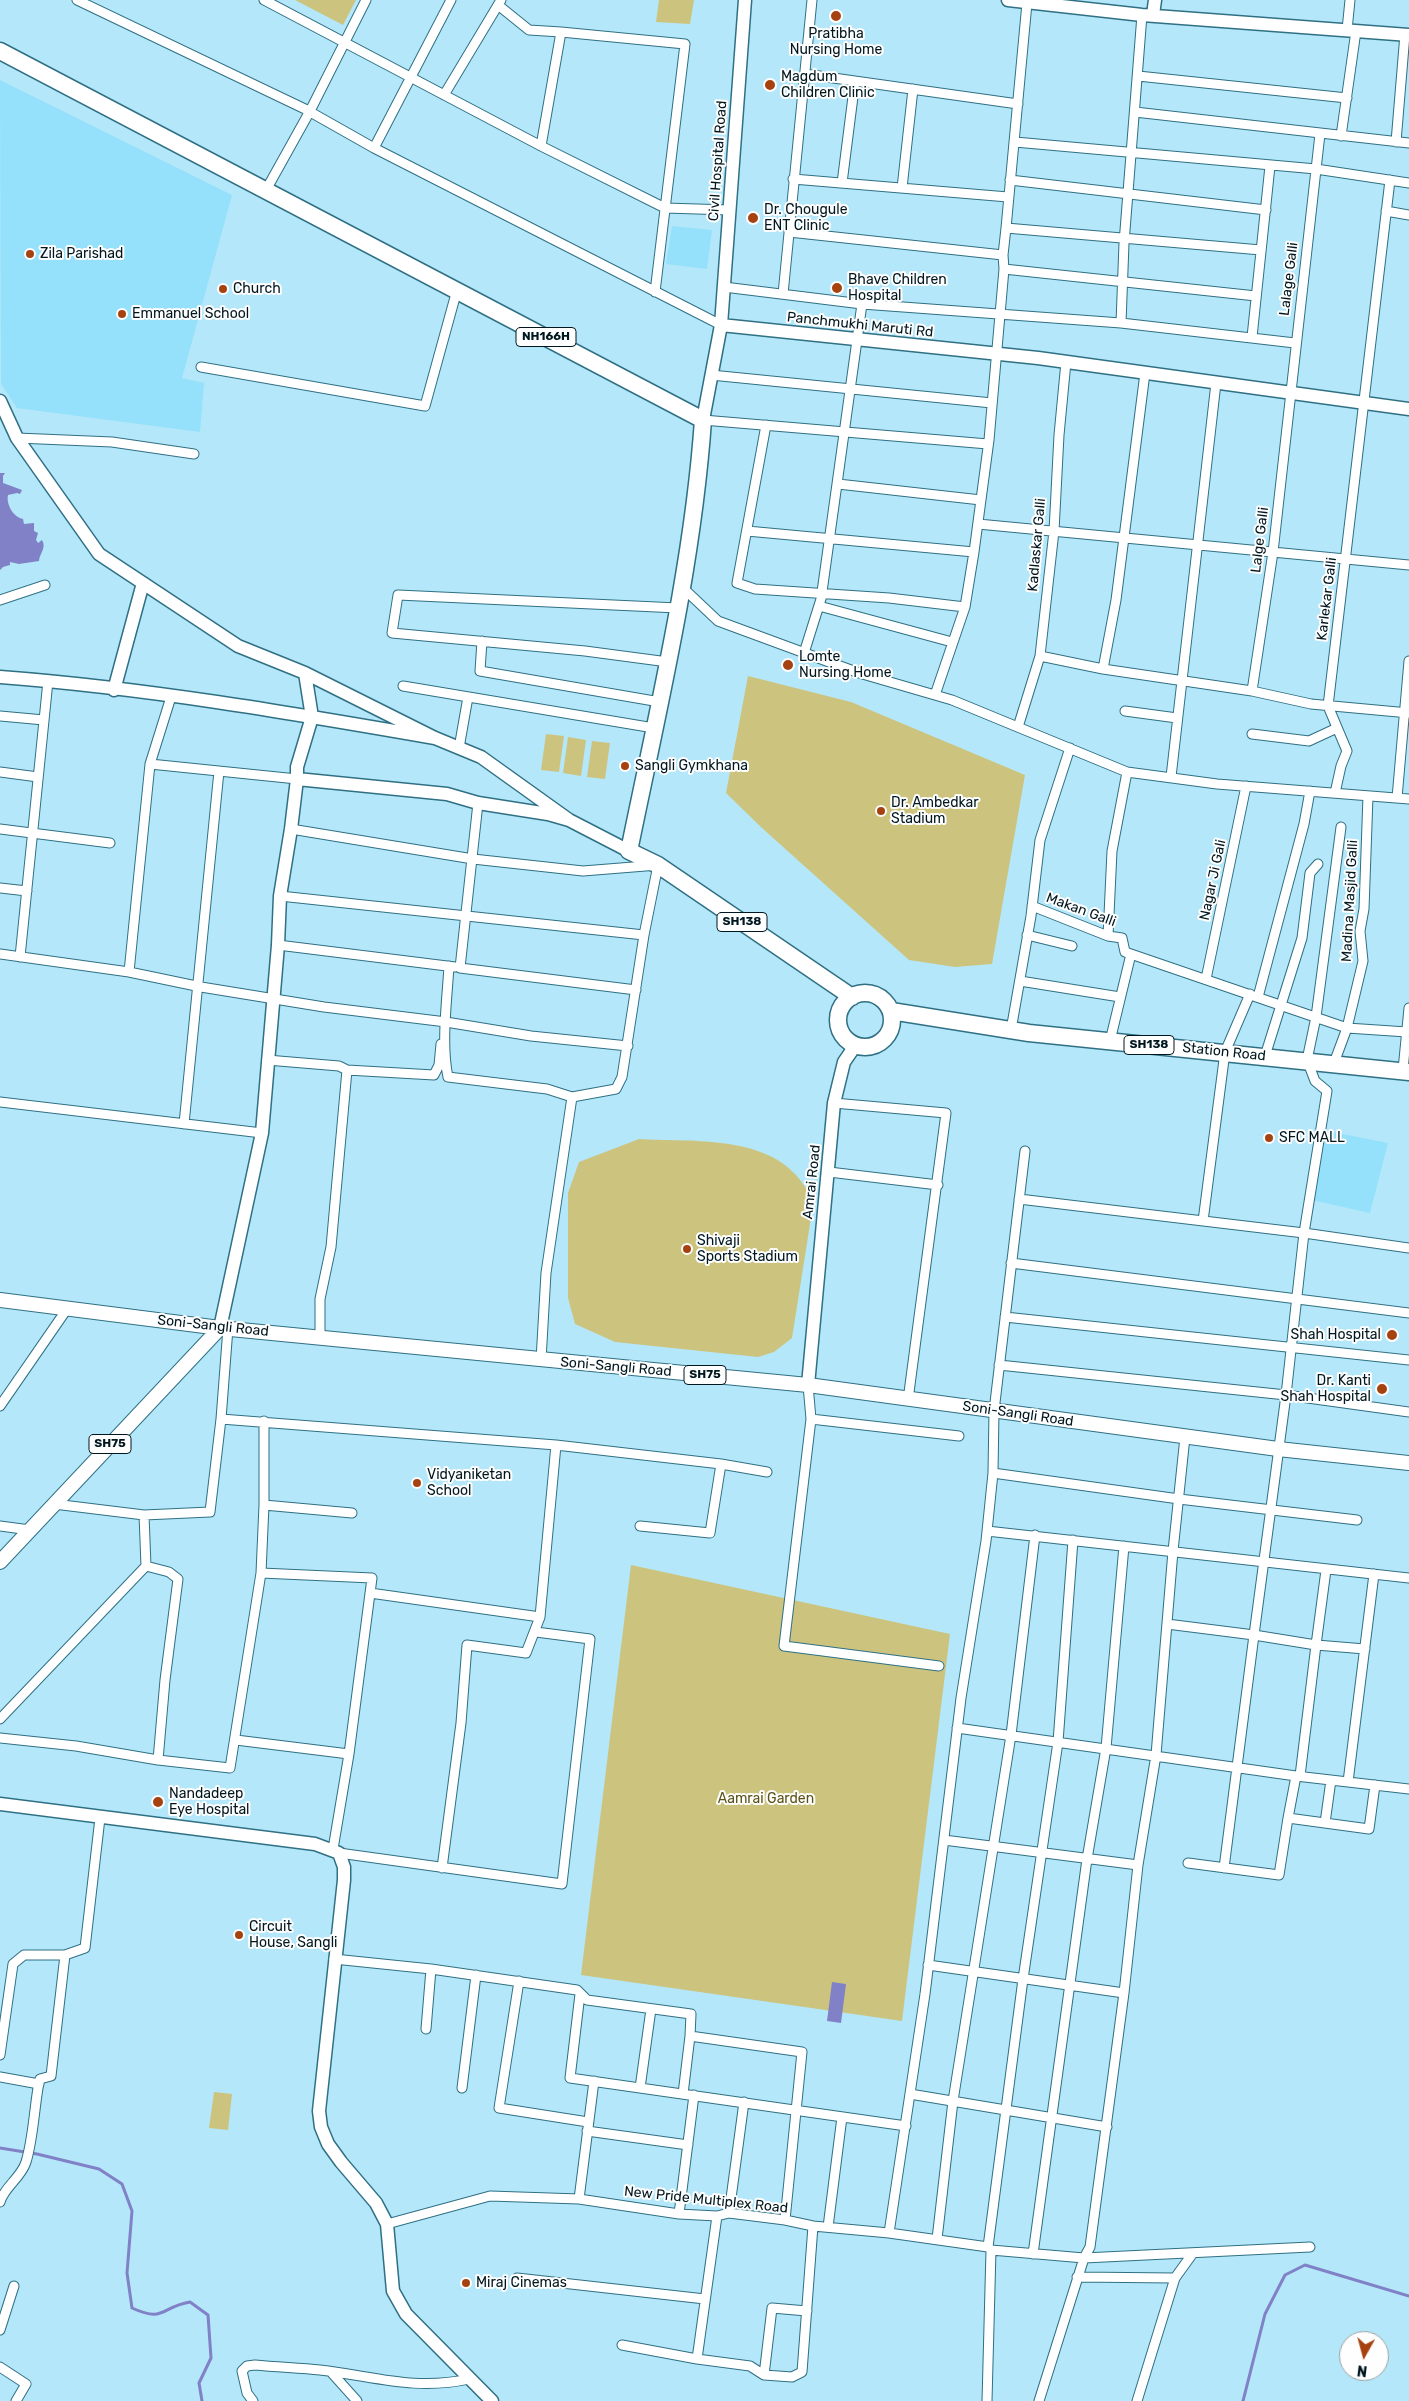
<!DOCTYPE html>
<html>
<head>
<meta charset="utf-8">
<style>
	body { margin:0 }
	#map { position:relative; width:1409px; height:2401px; overflow:hidden; background:#b4e7f9; font-family:Rubik,sans-serif }
	canvas { display:block }
	.north { position:absolute; left:1339px; top:2331px; width:50px; height:50px; box-sizing:border-box; background:#fefefe; border:1px solid #98a2a5; border-radius:50%; rotate:187deg; font-size:14px; font-weight:700; line-height:20px; text-align:center; color:#00171f }
	.north::after { content:''; display:block; margin:auto; width:18px; height:22px; background:#a64210; clip-path:polygon(50% 0,100% 100%,50% 72%,0 100%) }
</style>
</head>
<body>
<div id="map">
<canvas width="1409" height="2401"></canvas>
<div class="north">N</div>
</div>
<script>
const ctx = document.querySelector('canvas').getContext('2d');
ctx.lineJoin = 'round';
function fillPath(path, color) { ctx.fillStyle = color; ctx.fill(path, 'evenodd'); }
function trace(path, color, width, dash) { ctx.strokeStyle = color; ctx.lineWidth = width; ctx.lineCap = dash ? 'butt' : 'round'; ctx.setLineDash(dash || []); ctx.stroke(path); }
function drawText(font, color, halo, rows, align = 'center') {
  ctx.font = font + ' Rubik,sans-serif'; ctx.lineWidth = 4; ctx.setLineDash([]); ctx.textBaseline = 'middle'; ctx.strokeStyle = halo; ctx.fillStyle = color; for (const [text, x, y, turn = 0] of rows) {
    ctx.save(); ctx.translate(x, y); ctx.rotate((+turn || 0) * Math.PI / 180); ctx.textAlign = isNaN(turn) ? turn : align; if (halo) ctx.strokeText(text, 0, 0); ctx.fillText(text, 0, 0); ctx.restore();
  }
}
fillPath(new Path2D(`
	M0 80 232 195 182 378 204 383 200 432 17 408 1 384Z
	M672 226 712 230 707 269 666 264Z
	M1327 1131 1388 1143 1370 1213 1312 1200Z`), '#95e0fa');
fillPath(new Path2D(`
	M295 0H356L343 25Z
	M659 0H694L690 24 656 22Z
	M748 676 851 702 1025 775 992 964 955 967 909 960 762 828 726 793Z
	M546 734 564 736 559 772 541 770Z
	M568 737 586 740 581 776 563 773Z
	M592 741 610 743 605 779 587 777Z
	M639 1139C688 1142 760 1135 796 1175 802 1182 808 1191 814 1199L792 1338 774 1352 758 1357 615 1342 575 1324 568 1298V1193L579 1162Z
	M631 1565 950 1634 902 2021 581 1975Z
	M214 2092 232 2094 228 2130 209 2128Z`), '#ccc47e');
fillPath(new Path2D(`
	M0 473H5L3 476V483L22 490 20 494 17 493 8 495C6 504 13 517 23 519L24 524 34 523V531L38 533 36 540 38 543 42 540C47 548 39 554 39 561L19 564 10 562V565L3 567 0 570Z
	M832 1982 846 1984 841 2023 827 2021Z`), '#8081c6');
trace(new Path2D(`
	M0 2148 37 2154 99 2169 122 2184 132 2211 127 2273 132 2308C165 2323 160 2307 190 2302L208 2315 211 2358 199 2383 202 2401
	M1243 2401 1265 2314 1285 2275 1305 2265 1409 2296`), '#8081c6', 3);
const street = new Path2D(`
	M77 0 305 109 374 148 721 325
	M264 0 541 146 665 208 729 210
	M1027 3 1006 228 1261 250
	M498 5 529 30 561 32
	M1347 30 1350 0
	M805 74 1018 104
	M1138 76 1347 98
	M444 95 501 0
	M1135 112 1409 143
	M1341 136 1356 31
	M1015 142 1316 169 1409 183
	M1396 142 1405 34
	M541 146 561 32 685 44 655 292
	M374 148 451 0
	M793 179 1008 197
	M1010 180 1266 210
	M842 183 855 81
	M902 188 913 89
	M266 190 310 111 366 0
	M1386 211 1409 215
	M789 232 1003 255 1004 269 1256 296
	M1003 255 1006 228
	M724 287 862 304 1121 323 1295 343
	M783 294 812 0
	M1121 323 1124 243 1142 15
	M1252 337 1270 166
	M201 367 425 406 457 290
	M711 375 992 403
	M703 420 988 444
	M766 425 737 583 755 589 889 598 965 607
	M17 438 112 442 194 454
	M838 484 981 500
	M978 524 1409 565
	M747 531 974 552 989 440 1004 269
	M682 587 718 621 859 673 952 700 1127 772 1217 784 1409 799
	M0 600 45 585
	M819 606 952 642
	M482 641 480 671 660 702
	M804 653 821 599 862 304
	M1040 656 1103 669 1252 691 1311 704 1409 713
	M668 662 585 651 392 633 398 595 678 608
	M1103 669 1116 600 1145 373
	M403 686 654 728
	M1252 691 1273 552 1320 134
	M935 695 965 607 974 552
	M1125 711 1177 718
	M0 716 44 720
	M1018 727 1040 656 1054 531 1059 435 1066 362
	M1252 734 1309 741 1337 728
	M459 748 468 697
	M150 764 297 779
	M0 772 38 777
	M1171 777 1216 383
	M1335 793 1341 766 1347 751 1328 706 1390 180
	M1397 798 1409 661
	M478 803 460 968 636 990
	M1341 827 1316 1017 1307 1060 1315 1081 1327 1091 1304 1233 1409 1248
	M0 829 110 843
	M291 829 473 859 583 871 658 865 644 935 622 1077 616 1089 572 1097 547 1089 448 1077C441 1044 447 1000 449 966
	M0 888 27 891
	M280 896 644 935
	M1032 906 1108 936 1122 938 1125 952 1347 1028 1407 1032
	M1027 935 1072 946
	M1108 936 1112 851 1127 772
	M278 945 455 967
	M0 954 129 972 201 987 324 1007 446 1022 531 1036 628 1046
	M20 957 48 681
	M129 972 150 764 171 697
	M1206 979 1246 786
	M1020 981 1120 997
	M1258 997 1304 824 1310 791
	M1011 1030 1031 916 1040 840 1070 748
	M1110 1041 1131 954
	M1265 1056 1302 938 1310 873 1318 864
	M267 1060 339 1066 347 1070 434 1075 439 1065 441 1044
	M1334 1063 1347 1028 1363 961 1360 931 1364 909 1368 796
	M1403 1070 1409 1008
	M0 1102 262 1133
	M834 1103 946 1113 908 1400
	M184 1124 219 771
	M829 1172 938 1185
	M1019 1199 1304 1233 1286 1395 1409 1412
	M1203 1221 1225 1052 1250 994
	M1011 1263 1409 1313
	M1005 1317 1409 1360
	M320 1338V1299L331 1247 347 1070
	M541 1360 546 1273 572 1097
	M999 1365 1286 1395 1254 1635 1316 1645 1300 1776
	M808 1385 811 1419 784 1646 939 1666
	M0 1406 67 1309
	M221 1419 228 1328
	M811 1419 959 1436
	M993 1473 1179 1499 1357 1520
	M264 1505V1421
	M144 1515 210 1512 221 1419 556 1445 721 1464 767 1472
	M0 1526 30 1530
	M640 1526 710 1533 721 1464
	M987 1531 1409 1578
	M146 1566 169 1572 178 1579 165 1680 158 1760
	M1326 1570 1316 1645 1365 1649
	M370 1593 540 1617
	M1167 1624 1254 1635 1224 1868
	M0 1719 146 1566 144 1515 54 1504
	M957 1728 1296 1776 1409 1789
	M0 1738 76 1746 158 1760 230 1768 261 1573
	M236 1740 349 1754
	M1296 1776 1288 1818 1369 1829 1375 1785
	M1348 1782 1374 1574
	M1325 1823 1331 1780
	M944 1840 1138 1865
	M333 1849 349 1754 372 1578 261 1573 264 1505 352 1513
	M339 1853 562 1884 590 1639 536 1632
	M1188 1863 1279 1875 1288 1818
	M442 1868 461 1723 467 1645 526 1653 540 1617 556 1445
	M334 1959 431 1969 577 1990 587 2000 691 2014 690 2036
	M928 1965 1124 1993
	M519 1981 499 2108 588 2122
	M580 1994 570 2078 906 2126
	M426 2029 431 1969
	M0 2055 13 1964 24 1955H65
	M0 2077 39 2084
	M462 2088 476 1975
	M640 2088 651 2009
	M683 2094 690 2036 802 2052 785 2220
	M910 2094 1107 2127
	M587 2131 688 2145
	M579 2199 594 2081
	M0 2202C4 2187 21 2178 26 2162 33 2139 34 2112 38 2088L40 2079 51 2076 65 1955 85 1948 100 1818
	M729 2213 744 2102
	M679 2214 694 2095
	M717 2216 697 2359 750 2366 764 2375 792 2377 802 2372 813 2226
	M387 2224 490 2196 579 2199 679 2214 717 2216 729 2213 785 2220 813 2226 889 2233 988 2247 991 2250 1084 2258 1310 2247
	M828 2227 842 2117
	M889 2233 925 1994 961 1698 986 1541 993 1473 994 1411 1025 1151
	M937 2239 953 2101 1011 1735 1035 1535
	M988 2247 1023 1979 1058 1742 1073 1540
	M1033 2254 1087 1859 1106 1748 1124 1546
	M1077 2277 1175 2278
	M517 2278 705 2299
	M0 2330 14 2286
	M622 2345 697 2359
	M0 2367 26 2384 16 2401
	M331 2372 357 2401
	M764 2375 772 2308 807 2311
	M253 2401 247 2393 242 2371 247 2366 255 2365C276 2367 298 2368 320 2370 374 2376 414 2391 469 2379
	M987 2401 991 2250
	M1039 2401 1084 2258 1090 2247 1124 1993 1138 1865 1156 1755 1173 1551 1185 1437
	M1137 2401 1175 2278 1193 2253`);
const secondary = new Path2D(`
	M1008 0 1142 15 1409 35
	M1153 15 1155 0
	M721 325 1038 358 1409 409
	M0 401 17 438 99 554 238 646 305 673 312 717 297 767V779L447 794 478 803 548 814 569 820
	M703 420 721 325 745 0
	M305 673 435 738 481 757 569 820 629 851
	M0 677C146 688 291 713 435 738
	M114 690 143 583
	M220 1328 262 1133 278 945 280 896 291 829 297 779
	M808 1385 834 1103 844 1062 855 1046
	M0 1804 315 1844 339 1853 344 1867V1880L319 2111 321 2127 328 2144 341 2162 376 2203 387 2224 393 2291 406 2314 492 2401`);
const primary = new Path2D(`
	M0 1300 220 1328 808 1385 1278 1449 1409 1463
	M0 1562 220 1328`);
const highway = new Path2D(`
	M0 51 703 420C693 565 658 709 629 851L658 865 852 997
	M838 1020a27 27 0 1 1 54 0a27 27 0 1 1-54 0Z
	M891 1011 1029 1033 1409 1072`);
trace(street, '#2f7084', 11);
trace(secondary, '#2f7084', 15);
trace(primary, '#2f7084', 16);
trace(highway, '#2f7084', 19);
trace(street, '#fff', 9);
trace(secondary, '#fff', 12);
trace(primary, '#fff', 14);
trace(highway, '#fff', 16);
for (const [x, y, r, color] of [
	[836,16,6,"#a64210"],
	[770,85,6,"#a64210"],
	[753,218,6,"#a64210"],
	[30,254,5,"#a64210"],
	[837,288,6,"#a64210"],
	[223,289,5,"#a64210"],
	[122,314,5,"#a64210"],
	[788,665,6,"#a64210"],
	[625,766,5,"#a64210"],
	[881,811,5,"#a64210"],
	[1269,1138,5,"#a64210"],
	[687,1249,5,"#a64210"],
	[1392,1335,6,"#a64210"],
	[1382,1389,6,"#a64210"],
	[417,1483,5,"#a64210"],
	[158,1802,6,"#a64210"],
	[239,1935,5,"#a64210"],
	[466,2283,5,"#a64210"]
]) { const dot = new Path2D(); dot.arc(x, y, r, 0, 2 * Math.PI); ctx.fillStyle = color; ctx.fill(dot); trace(dot, '#fefefe', 2); }
for (const [x, y, w] of [
	[546,337,60],
	[742,922,50],
	[1149,1045,50],
	[705,1375,42],
	[110,1444,42]
]) { const box = new Path2D(); box.roundRect(x - w / 2, y - 9.5, w, 19, 4); ctx.fillStyle = '#fefefe'; ctx.fill(box); trace(box, '#00171f', 1); }
drawText('bold 12px', '#00171f', null, [
	["NH166H",546,337],
	["SH138",742,922],
	["SH138",1149,1045],
	["SH75",705,1375],
	["SH75",110,1444]
]);
drawText('14px', '#00171f', '#fefefe', [
	["Pratibha",836,34,"center"],
	["Nursing Home",836,50,"center"],
	["Magdum",781,77],
	["Children Clinic",781,93],
	["Dr. Chougule",764,210],
	["ENT Clinic",764,226],
	["Zila Parishad",40,254],
	["Bhave Children",848,280],
	["Hospital",848,296],
	["Church",233,289],
	["Emmanuel School",132,314],
	["Lomte",799,657],
	["Nursing Home",799,673],
	["Sangli Gymkhana",635,766],
	["Dr. Ambedkar",891,803],
	["Stadium",891,819],
	["SFC MALL",1279,1138],
	["Shivaji",697,1241],
	["Sports Stadium",697,1257],
	["Shah Hospital",1381,1335,"right"],
	["Dr. Kanti",1371,1381,"right"],
	["Shah Hospital",1371,1397,"right"],
	["Vidyaniketan",427,1475],
	["School",427,1491],
	["Nandadeep",169,1794],
	["Eye Hospital",169,1810],
	["Circuit",249,1927],
	["House, Sangli",249,1943],
	["Miraj Cinemas",476,2283]
], 'left');
drawText('14px', '#00171f', '#fefefe', [
	["Civil Hospital Road",718,161,-86],
	["Lalage Galli",1289,279,-83],
	["Panchmukhi Maruti Rd",860,325,6],
	["Lalge Galli",1260,540,-83],
	["Kadlaskar Galli",1037,545,-85],
	["Karlekar Galli",1327,599,-83],
	["Nagar Ji Gali",1213,880,-78],
	["Madina Masjid Galli",1350,901,-87],
	["Makan Galli",1081,910,20],
	["Station Road",1224,1052,6],
	["Amrai Road",812,1182,-84],
	["Soni-Sangli Road",213,1326,6],
	["Soni-Sangli Road",616,1367,5],
	["Soni-Sangli Road",1018,1414,8],
	["New Pride Multiplex Road",706,2200,6]
]);
drawText('14px', '#5a5315', '#fefefe', [
	["Aamrai Garden",766,1799]
]);
</script>
</body>
</html>
